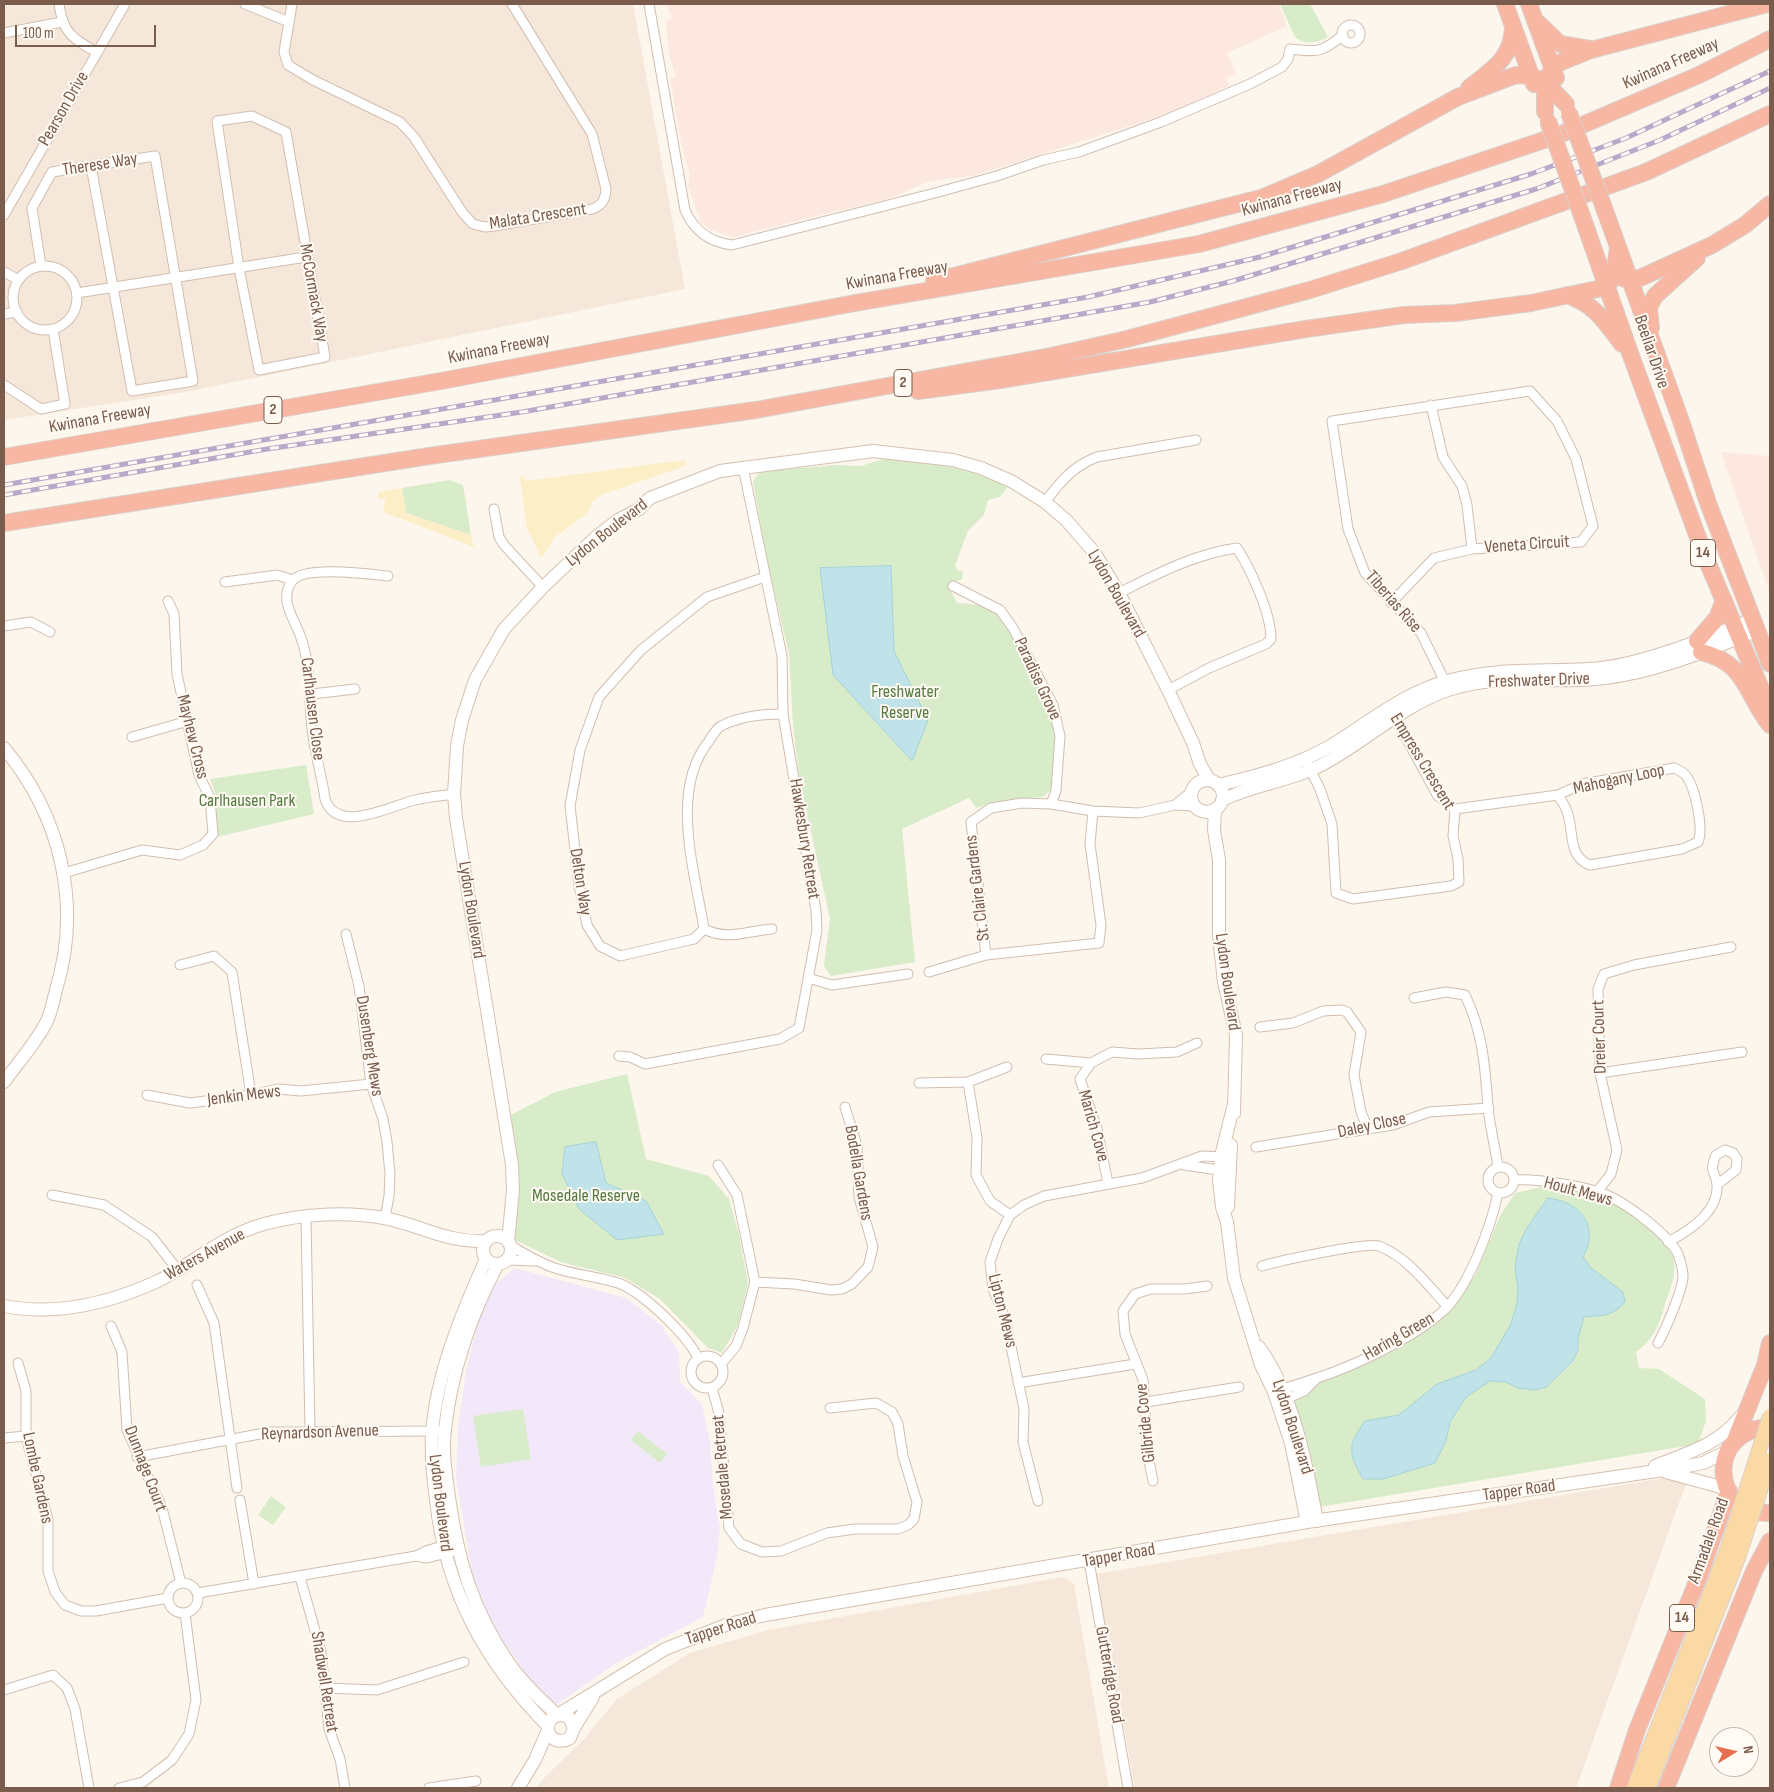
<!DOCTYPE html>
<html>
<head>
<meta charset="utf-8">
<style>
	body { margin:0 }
	#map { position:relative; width:1774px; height:1792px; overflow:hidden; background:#fdf6ec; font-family:"Sofia Sans Condensed",sans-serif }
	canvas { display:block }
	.frame { position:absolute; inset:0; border:5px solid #7a5c4d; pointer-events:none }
	.north { position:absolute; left:1709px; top:1727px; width:50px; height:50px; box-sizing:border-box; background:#fffaf3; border:1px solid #cabbb1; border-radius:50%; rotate:81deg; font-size:14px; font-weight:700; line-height:20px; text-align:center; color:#7a5c4d }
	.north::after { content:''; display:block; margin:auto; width:18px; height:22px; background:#e76f51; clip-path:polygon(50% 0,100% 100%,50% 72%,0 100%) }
	.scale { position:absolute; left:15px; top:25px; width:141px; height:22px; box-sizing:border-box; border:2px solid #7a5c4d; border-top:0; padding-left:6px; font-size:15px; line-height:18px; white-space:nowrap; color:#7a5c4d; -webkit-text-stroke:4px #fffaf3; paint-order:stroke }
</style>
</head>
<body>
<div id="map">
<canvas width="1774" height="1792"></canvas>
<div class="frame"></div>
<div class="north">N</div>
<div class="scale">100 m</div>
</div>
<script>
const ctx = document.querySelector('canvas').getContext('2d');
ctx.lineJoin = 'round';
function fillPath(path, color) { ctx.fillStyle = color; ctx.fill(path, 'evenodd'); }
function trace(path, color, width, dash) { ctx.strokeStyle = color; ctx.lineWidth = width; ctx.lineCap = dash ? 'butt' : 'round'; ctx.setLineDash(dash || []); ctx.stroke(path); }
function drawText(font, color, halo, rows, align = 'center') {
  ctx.font = font + ' "Sofia Sans Condensed",sans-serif'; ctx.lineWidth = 4; ctx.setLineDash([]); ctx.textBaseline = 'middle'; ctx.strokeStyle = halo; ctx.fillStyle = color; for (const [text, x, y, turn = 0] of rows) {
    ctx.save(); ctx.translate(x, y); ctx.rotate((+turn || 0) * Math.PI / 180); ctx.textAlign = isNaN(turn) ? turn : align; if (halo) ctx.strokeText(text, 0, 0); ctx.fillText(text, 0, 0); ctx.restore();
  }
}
fillPath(new Path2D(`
	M4 4H633L685 289 186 392 4 420Z
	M1676 1476 1688 1478 1576 1788H1135L1096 1574Z
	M1063 1577 1074 1584 1109 1788H537L542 1780 584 1739 617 1699 690 1653 768 1630Z`), '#f5e8da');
fillPath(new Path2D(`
	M666 4H1278L1287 26 1227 53 1236 74 1226 78 1229 86 1167 114 973 176 930 181 890 198 733 237 712 230 701 223 688 186 690 175 681 142 670 78 676 77 669 54 666 21 672 18Z
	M1721 452 1770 456V594Z`), '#fde8e0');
fillPath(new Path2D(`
	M515 1268 626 1298 661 1325 679 1352 680 1382 702 1404 710 1443 713 1485 720 1528 717 1557 703 1617 618 1662 555 1706 543 1698 496 1631 475 1590 456 1478 458 1428 466 1370 479 1319 493 1286Z`), '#f3e8fa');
fillPath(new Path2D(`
	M1280 4H1310L1328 37C1316 43 1306 46 1295 37Z
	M886 458C935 463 962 466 1008 486L1000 497 988 500 984 515 968 531 955 565 957 570 963 571 962 579 955 582 951 591 957 603 982 605 1000 616 1011 633 1050 708 1056 738 1051 790 1043 797 1008 800 976 808 969 798 902 829 915 962 831 976 824 966 830 919 799 776 793 725 789 654 766 556 753 482 757 475 764 471 837 465 861 466Z
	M450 480 463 485 471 535 406 513 402 488Z
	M306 765 314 814 217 837 216 796 210 779Z
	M627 1074 646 1159 709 1176 729 1199 739 1235 748 1283 738 1325 722 1353 708 1348 660 1299 625 1278 561 1262 515 1240 517 1181 511 1115 555 1092Z
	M1541 1187C1558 1189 1577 1189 1594 1194 1615 1201 1667 1235 1673 1257 1677 1272 1671 1287 1666 1301 1660 1322 1655 1339 1636 1352L1639 1368 1659 1369 1705 1399 1706 1421 1698 1444 1314 1508 1288 1396 1388 1351 1446 1315 1475 1276 1501 1214 1515 1193Z
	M523 1409 531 1459 481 1467 473 1416Z
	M638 1431 667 1454 660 1463 631 1440Z
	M271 1496 286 1507 273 1525 258 1515Z`), '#d8ecc9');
fillPath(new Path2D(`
	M685 460V466L601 495 592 502 588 513 555 537 541 558 527 528 520 477 524 476 525 481Z
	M402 488 406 513 471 535 474 547 383 512 386 498 379 499 378 492Z`), '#fcefc7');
const water = new Path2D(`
	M891 566 894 651 928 720 912 761 833 675 820 568Z
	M596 1142 606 1183 646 1201 664 1234 617 1240 579 1209 562 1174 565 1147Z
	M1548 1198C1581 1202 1600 1226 1583 1257L1591 1268 1623 1292 1625 1302C1612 1317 1603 1315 1584 1317L1578 1338V1350L1572 1362 1546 1387 1535 1390 1518 1388 1506 1382 1490 1381 1466 1397 1450 1422 1446 1441 1435 1463 1383 1479H1363C1348 1453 1347 1446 1365 1421L1399 1415 1437 1384 1476 1370 1491 1358 1511 1324 1517 1303 1518 1288 1515 1268 1519 1244 1527 1228Z`);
fillPath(water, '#bfe3e8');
trace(water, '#a5d3da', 1);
const street = new Path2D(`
	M59 4C63 33 72 38 96 52
	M245 4 289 22
	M292 4 284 52 288 65 313 80 400 122 414 137 462 212 473 224 485 227 494 226 592 209C603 205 605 200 606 189L592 134 512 4
	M649 4 685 210C694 231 709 242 732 245L931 194 997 176 1043 160 1079 152 1161 122 1250 84 1282 67 1288 59 1290 49C1317 52 1322 53 1343 35
	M1342 34a9 9 0 1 1 18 0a9 9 0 1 1-18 0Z
	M4 33 62 22
	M252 116 286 132 325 357 259 370 239 268 217 121Z
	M4 215 125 4
	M41 266 32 208 52 172 155 156 193 381 132 391 91 166
	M13 298a32 32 0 1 1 64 0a32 32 0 1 1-64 0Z
	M4 272 19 280
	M77 293 306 257
	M4 314 17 312
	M4 385 41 409 65 404 53 329
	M1431 405 1443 457 1462 486 1467 505 1472 549
	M1045 502C1060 482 1073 466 1097 457L1196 440
	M494 509 499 537 504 545 543 587
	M388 576C369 574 304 565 292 581 279 599 293 617 300 635 312 667 308 695 312 728 314 752 322 775 325 799 337 835 390 806 415 800 428 797 441 796 454 794
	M765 577 707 597 641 650 599 697 580 750 570 806 579 885 587 925 600 946 620 956 694 939 704 929C695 872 669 790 709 741 712 736 716 729 721 726 740 716 762 714 783 714
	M225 582 277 575 293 580
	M953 586 1000 610 1013 628 1053 705 1060 736 1056 791 1051 804
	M1119 593C1157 574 1194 554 1237 548 1251 570 1271 613 1271 639L1266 644 1209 668 1168 690
	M1391 603 1434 558 1472 549 1581 542 1593 526 1576 459 1557 421 1530 391 1332 421 1348 529 1365 573 1421 633 1447 686
	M4 626 31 622 50 632
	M312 694 355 689
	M132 737 188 721
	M1308 765 1320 789 1332 824 1336 893 1353 899 1451 886 1459 882 1458 859 1453 836 1455 809 1438 796 1393 714
	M1175 805 1191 792
	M1455 809 1558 795 1582 784 1674 768C1679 770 1684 772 1687 777 1695 789 1704 828 1698 842L1682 849 1590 865C1566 856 1575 828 1566 809 1564 804 1560 799 1558 795
	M1093 811 1090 844 1101 925 1099 943 986 955 971 822 991 808 1022 803 1051 804 1093 811 1139 813 1175 805 1194 806
	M64 873 142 850 180 855 203 845 213 834 210 798 199 775 177 674 174 614 168 601
	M704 929C728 941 746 931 772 929
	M346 934 359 986 371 1084 383 1119 387 1142 390 1174 389 1196 385 1218
	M180 965 214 956 232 972 251 1095
	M929 972 986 955
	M808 978 832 985 908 974
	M1414 998 1446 992 1465 995C1483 1032 1485 1067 1488 1107 1490 1127 1495 1147 1498 1167
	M1260 1027 1293 1023 1323 1011 1342 1010 1347 1012 1361 1032 1354 1075 1361 1112 1368 1129
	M619 1056 630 1057 645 1064 780 1039 799 1028 817 930 816 911 783 714 782 656 743 467
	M1046 1059 1091 1063
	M1600 1073 1742 1052
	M968 1082 977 1138 976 1175 990 1201 1010 1215
	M919 1083 968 1082 1007 1067
	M147 1095 190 1103 251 1095 278 1089 301 1091 371 1084
	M1256 1147 1393 1125 1429 1112 1489 1108
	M718 1165 737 1195 755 1282 743 1328 736 1346 721 1364
	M1184 1165 1225 1171
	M1488 1180a13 13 0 1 1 26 0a13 13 0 1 1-26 0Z
	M1514 1180C1536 1178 1591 1187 1611 1197 1631 1207 1663 1231 1676 1250 1679 1255 1683 1269 1683 1276 1683 1289 1665 1331 1658 1343
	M1108 1183 1097 1129 1080 1079 1091 1063 1112 1052 1138 1054 1177 1052 1197 1043
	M1596 1193 1611 1174 1617 1150 1600 1073 1598 989 1604 974 1634 965 1731 947
	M52 1195 104 1205 152 1237 177 1269
	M306 1218 310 1431
	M1668 1242C1689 1231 1719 1212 1717 1185 1716 1170 1708 1175 1716 1155L1725 1150 1733 1153 1737 1159 1736 1170 1718 1184
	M510 1245C526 1255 541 1264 558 1269 578 1275 599 1277 618 1283 643 1292 687 1335 698 1358
	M508 1260 535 1261
	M1262 1266C1279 1261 1366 1242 1379 1246 1407 1257 1427 1284 1447 1306
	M755 1282 794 1284 831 1290 842 1289 852 1284 868 1267 873 1247 859 1197 857 1146 845 1107
	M197 1285 214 1323 237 1488
	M111 1326 122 1352 127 1430 162 1508 181 1583
	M691 1372a16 16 0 1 1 32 0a16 16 0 1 1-32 0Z
	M18 1363 26 1391V1436L48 1520V1571L55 1592 65 1605 81 1611H96L168 1598
	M1018 1383 1135 1364
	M712 1388 719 1413 729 1528 741 1544 762 1552 781 1551 827 1533 855 1529H898L908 1525 914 1519 917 1502 903 1456 898 1424 892 1412 876 1403 830 1408
	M1277 1391C1290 1386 1304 1383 1317 1378 1354 1366 1413 1338 1442 1312 1468 1289 1491 1227 1498 1193
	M1281 1401 1304 1391 1316 1379
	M1146 1402 1239 1387
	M4 1438 26 1436
	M137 1457 270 1432 437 1431
	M1153 1481 1148 1456 1143 1380 1125 1334 1123 1311 1135 1294 1151 1289H1185L1207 1286
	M240 1500 254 1584
	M1038 1501 1023 1442 1024 1409 1005 1318 993 1289 990 1262 998 1239 1010 1215 1024 1205 1044 1196 1142 1178 1202 1156 1225 1157
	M416 1556 427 1558 458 1550
	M1089 1561 1128 1788
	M300 1577 321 1652 329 1729 340 1759 345 1788
	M168 1598a15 15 0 1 1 30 0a15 15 0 1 1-30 0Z
	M198 1593 416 1556 426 1551 455 1542
	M325 1688 377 1690 464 1662
	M4 1690 53 1675 67 1688 75 1709 89 1788
	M119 1788 143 1782 172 1760 189 1734 196 1700 185 1613
	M429 1788 476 1781`);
const secondary = new Path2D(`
	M4 748C61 816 82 905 56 990 53 1001 51 1014 46 1023 35 1044 17 1064 4 1082
	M1191 796a16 16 0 1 1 32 0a16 16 0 1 1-32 0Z
	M1218 785C1258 776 1296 766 1332 745 1369 722 1404 693 1447 681 1503 666 1546 673 1601 668 1646 663 1710 637 1752 620
	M1222 800C1255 784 1292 781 1325 763 1367 740 1402 706 1448 690 1502 672 1551 685 1605 678 1657 672 1708 650 1756 631
	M1215 809 1214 830 1219 860V936L1224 982 1236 1035 1234 1113
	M1234 1104 1221 1156 1219 1180 1222 1207 1227 1222 1234 1278 1261 1365 1274 1392 1291 1443 1307 1522
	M1228 1207 1231 1145
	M483 1250a14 14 0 1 1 28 0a14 14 0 1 1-28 0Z
	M508 1242 513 1190 512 1165 456 818 454 794 457 746 462 720 475 680 504 629 543 587 596 537 618 520 639 509 650 498 720 471 873 451 953 460 981 468 1011 481 1045 502 1066 520 1094 552 1119 593 1168 690 1193 743 1200 764 1209 780
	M486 1259C462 1313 437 1372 432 1432 431 1454 433 1478 436 1500 446 1591 484 1661 548 1726
	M498 1264C471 1314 451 1373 445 1429 442 1451 446 1475 449 1497 458 1560 472 1609 508 1662 522 1682 539 1698 557 1715
	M4 1306C56 1316 110 1303 158 1281 194 1263 224 1235 264 1224 301 1214 346 1211 384 1218 421 1225 446 1243 486 1241
	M1259 1347C1294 1396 1306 1462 1317 1521
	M1655 1466C1687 1453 1718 1445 1740 1417
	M1666 1472 1728 1489
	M561 1715 569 1717 574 1728 570 1738C555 1747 542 1733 551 1719L665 1649 726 1625 765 1615 1307 1522 1677 1468 1703 1463 1728 1451
	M574 1728 593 1697
	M518 1788 535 1760 548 1730`);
const primary = new Path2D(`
	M1634 1788 1726 1553
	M1648 1788 1738 1558`);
const highway = new Path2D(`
	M1505 4 1534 84
	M1529 4 1556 78
	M1538 23 1560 44 1590 49
	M1469 88C1492 69 1511 60 1513 28
	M1545 112V82L1553 68 1559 63 1591 50 1767 4
	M1604 208 1681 421 1708 503 1770 664
	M1582 216 1630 353 1704 554 1770 710
	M1619 277 1625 279 1640 278 1712 245 1745 225 1770 204
	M934 281 1261 198 1318 174 1458 97 1516 75 1531 76 1545 82 1566 104
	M1567 295C1597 306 1603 320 1622 344
	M1651 328 1649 307 1655 296 1697 258
	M918 391 1000 380 1306 329 1404 315 1455 313 1531 303 1607 287 1614 275 1618 248
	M4 457 441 381 855 303 1199 244 1383 194 1559 135 1699 75 1770 39
	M4 523 429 456 756 410 1051 356 1127 339 1310 290 1402 261 1646 172 1770 114
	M1697 641 1717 618 1724 600
	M1701 652C1746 662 1746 695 1770 725
	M1770 1427C1707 1429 1709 1514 1770 1513
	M1735 1440 1765 1365 1770 1343
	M1618 1788 1637 1730 1700 1574 1729 1491
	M1666 1788 1754 1571 1770 1541`);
trace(street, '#d1beb0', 11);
trace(secondary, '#d6c0b0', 14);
trace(primary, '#dad1cd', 16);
trace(highway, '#dad1cd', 18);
trace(street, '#fff', 9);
trace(secondary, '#fff', 12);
trace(primary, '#fbd9a5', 14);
trace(highway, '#f7b7a3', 16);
const rail = new Path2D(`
	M4 485 1088 297 1260 257 1531 174 1626 138 1770 71
	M4 495 267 449 522 412 1150 302 1233 281 1536 189 1660 140 1770 88`);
trace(rail, '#b9a8c9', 5);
trace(rail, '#fffaf3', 3, [9]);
const primaryBridge = new Path2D(`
	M1726 1553 1770 1416
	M1738 1558 1770 1460`);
const highwayBridge = new Path2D(`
	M1569 113 1604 208
	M1548 121 1582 216`);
trace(primaryBridge, '#dad1cd', 16, []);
trace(highwayBridge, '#dad1cd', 18, []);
trace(primaryBridge, '#fbd9a5', 14);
trace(highwayBridge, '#f7b7a3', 16);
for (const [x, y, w] of [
	[903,383,18],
	[273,410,18],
	[1703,553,25],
	[1682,1618,25]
]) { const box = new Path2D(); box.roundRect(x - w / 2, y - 13.5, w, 27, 4); ctx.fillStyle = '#fffaf3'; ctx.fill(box); trace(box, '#7a5c4d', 1); }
drawText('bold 16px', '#7a5c4d', null, [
	["2",903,383],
	["2",273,410],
	["14",1703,553],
	["14",1682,1618]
]);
drawText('18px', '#7a5c4d', '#fffaf3', [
	["Kwinana Freeway",1671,64,-24],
	["Pearson Drive",64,109,-60],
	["Therese Way",100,165,-9],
	["Kwinana Freeway",1292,198,-15],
	["Malata Crescent",538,217,-9],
	["Kwinana Freeway",897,276,-10],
	["McCormack Way",313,293,80],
	["Kwinana Freeway",499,349,-11],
	["Beeliar Drive",1651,352,71],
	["Kwinana Freeway",100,419,-10],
	["Lydon Boulevard",607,533,-38],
	["Veneta Circuit",1527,545,-4],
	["Lydon Boulevard",1116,594,60],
	["Tiberias Rise",1393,602,49],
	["Paradise Grove",1037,679,65],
	["Freshwater Drive",1539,681,-2],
	["Carlhausen Close",312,709,83],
	["Mayhew Cross",192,737,76],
	["Empress Crescent",1422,762,59],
	["Mahogany Loop",1619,780,-12],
	["Hawkesbury Retreat",804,839,81],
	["Delton Way",580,882,81],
	["St. Claire Gardens",978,888,-97],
	["Lydon Boulevard",471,910,81],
	["Lydon Boulevard",1227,982,82],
	["Dreier Court",1600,1037,-92],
	["Dusenberg Mews",369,1046,81],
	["Jenkin Mews",244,1096,-7],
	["Marich Cove",1093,1126,74],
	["Daley Close",1372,1126,-12],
	["Bodella Gardens",858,1173,80],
	["Hoult Mews",1578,1192,15],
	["Waters Avenue",205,1255,-29],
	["Lipton Mews",1002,1311,76],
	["Haring Green",1399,1337,-30],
	["Gilbride Cove",1146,1423,-96],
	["Lydon Boulevard",1292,1427,72],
	["Reynardson Avenue",320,1433,-2],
	["Mosedale Retreat",723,1467,-95],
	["Dunnage Court",145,1469,69],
	["Lombe Gardens",37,1478,78],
	["Tapper Road",1519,1491,-8],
	["Lydon Boulevard",440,1503,83],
	["Armadale Road",1709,1541,-70],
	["Tapper Road",1119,1556,-10],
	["Tapper Road",721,1629,-18],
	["Gutteridge Road",1109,1675,80],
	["Shadwell Retreat",324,1682,81]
]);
drawText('18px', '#537a41', '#fffaf3', [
	["Freshwater",905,692],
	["Reserve",905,713],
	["Carlhausen Park",247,801],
	["Mosedale Reserve",586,1196]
]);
</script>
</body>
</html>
